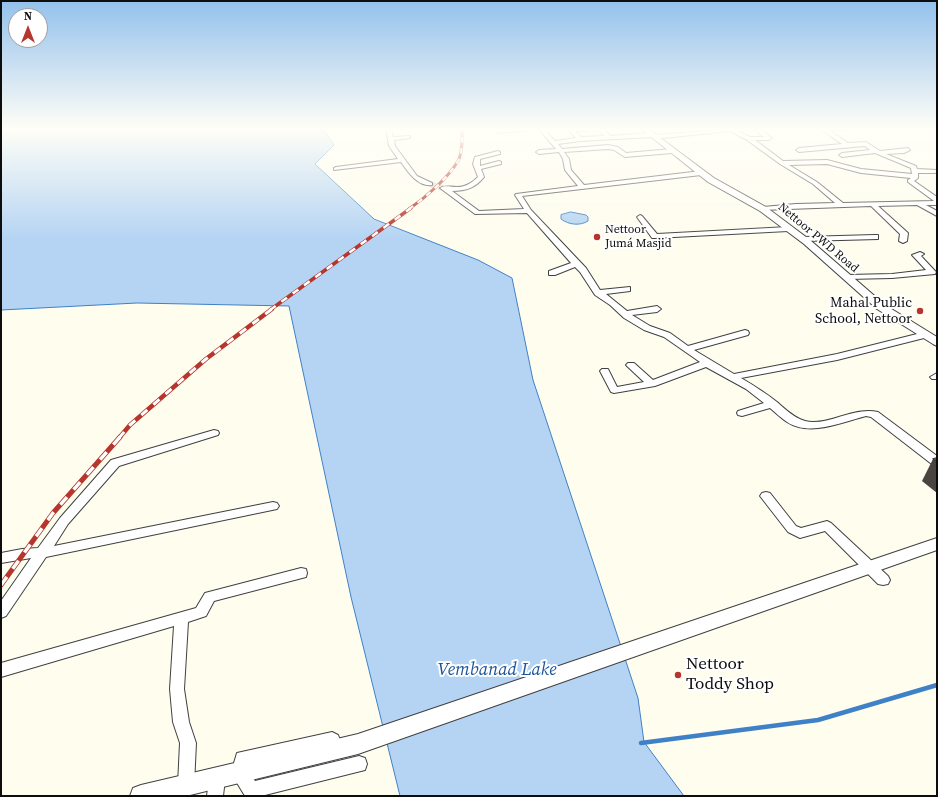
<!DOCTYPE html>
<html>
<head>
<meta charset="utf-8">
<style>
	body { margin:0 }
	#map { position:relative; width:938px; height:797px; overflow:hidden; background:#fefdee; font-family:"Source Serif 4",serif }
	canvas { display:block }
	.frame { position:absolute; inset:0; border:2px solid #0d0d0d; pointer-events:none }
	.north { position:absolute; left:8px; top:8px; width:40px; height:40px; box-sizing:border-box; background:#fff; border:1px solid #9e9e9e; border-radius:50%; rotate:0deg; font-size:11px; font-weight:700; line-height:16px; text-align:center; color:#0d0d0d }
	.north::after { content:''; display:block; margin:auto; width:14px; height:18px; background:#b6352c; clip-path:polygon(50% 0,100% 100%,50% 72%,0 100%) }
</style>
</head>
<body>
<div id="map">
<canvas width="938" height="797"></canvas>
<div class="frame"></div>
<div class="north">N</div>
</div>
<script>
const ctx = document.querySelector('canvas').getContext('2d');
ctx.lineJoin = 'round';
function fillPath(path, color) { ctx.fillStyle = color; ctx.fill(path, 'evenodd'); }
function trace(path, color, width, dash) { ctx.strokeStyle = color; ctx.lineWidth = width; ctx.lineCap = dash ? 'butt' : 'round'; ctx.setLineDash(dash || []); ctx.stroke(path); }
function drawText(font, color, halo, rows, align = 'center') {
  ctx.font = font + ' "Source Serif 4",serif'; ctx.lineWidth = 4; ctx.setLineDash([]); ctx.textBaseline = 'middle'; ctx.strokeStyle = halo; ctx.fillStyle = color; for (const [text, x, y, turn = 0] of rows) {
    ctx.save(); ctx.translate(x, y); ctx.rotate((+turn || 0) * Math.PI / 180); ctx.textAlign = isNaN(turn) ? turn : align; if (halo) ctx.strokeText(text, 0, 0); ctx.fillText(text, 0, 0); ctx.restore();
  }
}
const water = new Path2D(`
	M1 128H323L334 145 315 164 374 219 478 260 512 278 533 380 638 698 644 742 684 796H400L351 597 289 306 137 303 1 310Z
	M571 212 586 215 588 217V221C580 226 569 225 561 219V215Z`);
fillPath(water, '#b5d4f3');
trace(water, '#3f81c7', 1);
trace(new Path2D(`
	M641 743 818 720 937 685`), '#3f81c7', 4.5);
trace(new Path2D(`
	M430 184 443 188`), '#dad9cc', 6, [6, 3]);
const minor = new Path2D(`
	M386 128H391L393 137 410 136V138L394 140 395 146 417 176 432 183V185C418 187 408 172 401 162L334 170V168L336 167 398 159 389 146Z
	M519 128H535L532 130 499 133 496 131 499 129Z
	M538 128H543L555 141 576 138 567 128H603L610 136 651 133 653 135 750 128 748 130 737 131 750 137H764L753 128H759L772 138 769 140H755L783 161 827 160 861 169 912 174 911 168 875 153 842 157 839 155 842 153 870 150 865 146 799 152 796 150 799 148 842 144 819 128H848L846 130H829L848 143 866 142 880 151 908 148 910 150 904 153 886 154 916 166 917 169 937 170V172L935 173H918V178L914 181 937 197V205H926L937 211V216L917 205 878 206 908 233 907 241 903 243 899 241 900 234 871 206 761 210V208L763 207 796 204 835 203 813 184 780 164 747 140 730 131 654 139 652 137 580 141 558 144 562 149 608 145 618 147 626 153 672 149 675 151 672 153 625 157 614 150 608 149 564 152 569 159 571 170 584 185 701 171 704 173 701 175 522 196 531 210 586 268 600 290 630 287V291L606 294 627 311 657 306 661 309 657 312 632 315 650 326 670 333 688 346 745 330 748 331 749 333 748 335 694 350 734 374 837 354 925 332 928 333 929 335 928 337 837 360 741 378C753 385 767 394 777 402 785 409 794 418 805 421 826 427 854 406 878 412L937 456V466L933 465 871 417 866 416C842 422 810 437 787 422 781 418 776 413 770 408L742 416 738 415 737 413 738 411 764 403 746 389 706 367 655 386 614 393 611 392 600 371 602 369H608L617 387 644 382 628 367 626 365 628 363H634L653 380 700 362 664 337 644 330 624 318 610 305 595 295 580 272 575 267 555 275H549V271L571 263 527 213 475 214 440 188C449 182 460 195 478 177L473 164 475 157 498 151 500 152V154L480 159V166L499 161 501 162V164L481 169 484 177C475 188 466 191 452 191L479 211 524 209 515 195 516 194 578 186 565 170 563 159 559 152 539 154 536 152 539 150 556 149ZM599 130 604 136 581 137 575 131ZM827 164 861 173 911 178 908 180V182L934 201 843 203 817 182 789 165Z
	M640 215 642 216 657 234 788 227 792 229 788 231 655 238H652L637 217Z
	M875 235H878V239L803 241 799 239 803 237Z
	M920 252 924 254 921 256 936 272 935 274 892 278 847 279 843 277 847 275 892 274 926 270 912 255Z
	M937 373V379H932L930 377Z
	M214 430 218 431 219 433 218 435 119 466 68 524 54 546 273 502 277 503 279 506 277 509 46 557 6 616 1 618V601L31 558 1 563V553L22 549 38 548 60 518 111 460Z
	M766 492 770 493 796 526 801 528 827 521 831 523 888 576 890 580 888 584 883 585 878 584 825 531 800 538 788 532 760 496 762 493Z
	M301 568 306 569 307 573 306 577 214 601 206 616 188 622 184 689 189 722 196 743 194 785 192 791 186 793 180 791 178 785 180 743 173 722 170 689 174 626 1 677V663L196 608 205 593Z
	M332 732 338 735 340 740 338 745 249 766 248 771 255 781 359 756 365 758 367 764 365 770 261 796H245L231 773 237 753Z
	M217 771 223 773 225 779 223 796H207L209 779 211 773Z`);
const tertiary = new Path2D(`
	M640 128H647L714 178 766 207 810 240 885 305 937 337V346L933 344 877 309 804 244 760 211 708 182Z
	M937 538V550L358 754 186 796H130L133 788 141 785 358 734Z`);
trace(minor, '#404040', 2);
trace(tertiary, '#404040', 2);
fillPath(minor, '#fff');
fillPath(tertiary, '#fff');
const railFar3 = new Path2D(`
	M409 209C425 198 448 178 458 161 463 152 462 139 462 128`);
const railFar2 = new Path2D(`
	M270 310 411 208`);
const railFar1 = new Path2D(`
	M119 438 130 425 206 359 272 309`);
const rail = new Path2D(`
	M1 585 53 513 120 437`);
trace(railFar3, '#b6352c', 3);
trace(railFar2, '#b6352c', 3.5);
trace(railFar1, '#b6352c', 4.5);
trace(rail, '#b6352c', 5);
trace(railFar3, '#fff', 2, [5.5]);
trace(railFar2, '#fff', 2.5, [7]);
trace(railFar1, '#fff', 3, [8]);
trace(rail, '#fff', 3.5, [10]);
fillPath(new Path2D(`
	M937 458V493L922 481 933 459Z`), '#494440');
const building = new Path2D(`
	M937 458V462L933 459Z`);
fillPath(building, '#554f4a');
trace(building, '#3c3734', 1);
const sky = ctx.createLinearGradient(0, 0, 0, 239);
sky.addColorStop(0, '#93c1ec');
sky.addColorStop(0.54, '#fffef7');
sky.addColorStop(1, '#fffef700');
ctx.fillStyle = sky;
ctx.fillRect(0, 0, 938, 239);
for (const [x, y, r, color] of [
	[597,237,4,"#b6352c"],
	[920,311,4,"#b6352c"],
	[678,675,4,"#b6352c"]
]) { const dot = new Path2D(); dot.arc(x, y, r, 0, 2 * Math.PI); ctx.fillStyle = color; ctx.fill(dot); trace(dot, '#fff', 1.5); }
drawText('12px', '#0d0d0d', '#fff', [
	["Nettoor",605,230],
	["Jumá Masjid",605,244]
], 'left');
drawText('12px', '#0d0d0d', '#fff', [
	["Nettoor PWD Road",818,238,40]
]);
drawText('14px', '#0d0d0d', '#fff', [
	["Mahal Public",912,303],
	["School, Nettoor",912,319]
], 'right');
drawText('17px', '#0d0d0d', '#fff', [
	["Nettoor",686,665],
	["Toddy Shop",686,685]
], 'left');
drawText('italic 18px', '#1c5499', '#fff', [
	["Vembanad Lake",497,670]
]);
</script>
</body>
</html>
